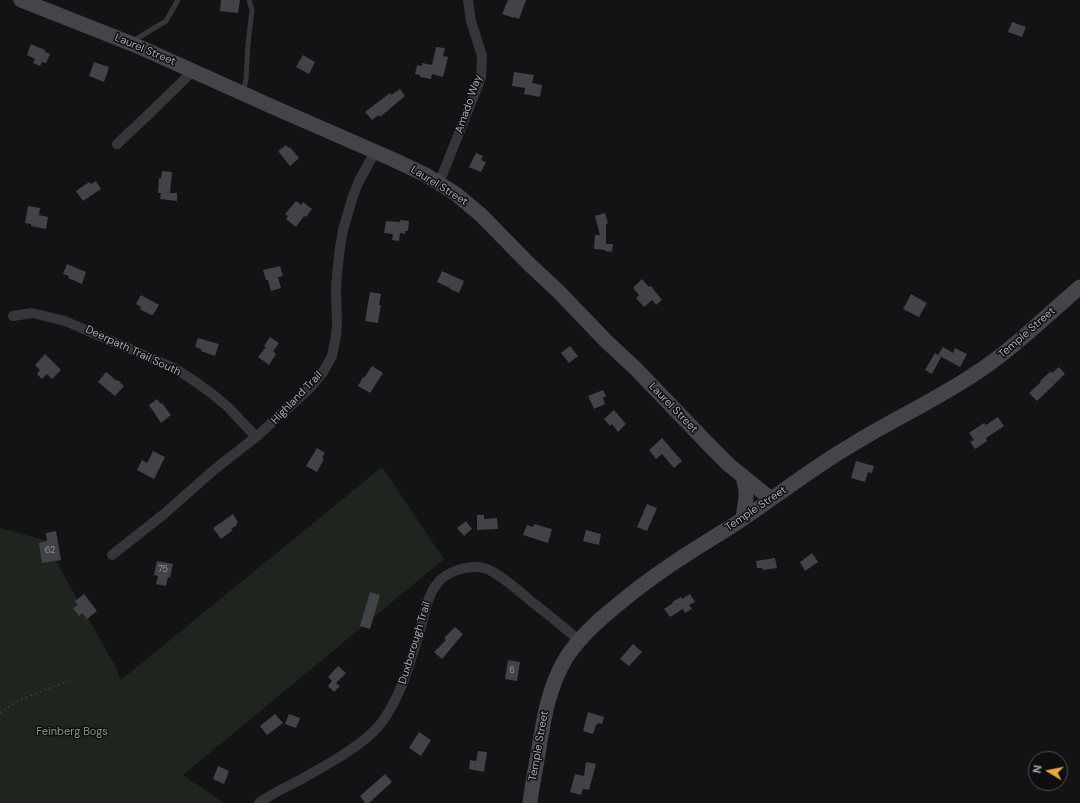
<!DOCTYPE html>
<html>
<head>
<meta charset="utf-8">
<style>
	body { margin:0 }
	#map { position:relative; width:1080px; height:803px; overflow:hidden; background:#131315; font-family:"DM Sans",sans-serif }
	canvas { display:block }
	.north { position:absolute; left:1028px; top:751px; width:40px; height:40px; box-sizing:border-box; background:#0e0e10; border:1px solid #4b4d52; border-radius:50%; rotate:280deg; font-size:11px; font-weight:700; line-height:16px; text-align:center; color:#a6abb5 }
	.north::after { content:''; display:block; margin:auto; width:14px; height:18px; background:#e6aa3a; clip-path:polygon(50% 0,100% 100%,50% 72%,0 100%) }
</style>
</head>
<body>
<div id="map">
<canvas width="1080" height="803"></canvas>
<div class="north">N</div>
</div>
<script>
const ctx = document.querySelector('canvas').getContext('2d');
ctx.lineJoin = 'round';
function fillPath(path, color) { ctx.fillStyle = color; ctx.fill(path, 'evenodd'); }
function trace(path, color, width, dash) { ctx.strokeStyle = color; ctx.lineWidth = width; ctx.lineCap = dash ? 'butt' : 'round'; ctx.setLineDash(dash || []); ctx.stroke(path); }
function drawText(font, color, halo, rows, align = 'center') {
  ctx.font = font + ' "DM Sans",sans-serif'; ctx.lineWidth = 3; ctx.setLineDash([]); ctx.textBaseline = 'middle'; ctx.strokeStyle = halo; ctx.fillStyle = color; for (const [text, x, y, turn = 0] of rows) {
    ctx.save(); ctx.translate(x, y); ctx.rotate((+turn || 0) * Math.PI / 180); ctx.textAlign = isNaN(turn) ? turn : align; if (halo) ctx.strokeText(text, 0, 0); ctx.fillText(text, 0, 0); ctx.restore();
  }
}
fillPath(new Path2D(`
	M382 467 444 559 183 775 224 803H0V528L45 540 73 592 114 664 121 680Z`), '#1e251f');
fillPath(new Path2D(`
	M221 0H240L238 13 220 11Z
	M508 0H526L519 19 514 17V18L502 14Z
	M1012 22 1026 27 1022 37 1008 32Z
	M31 44 45 50V52L50 54 46 63 42 62 40 66 33 63 35 59 27 55Z
	M436 47 445 48 443 56 448 57 443 77 432 74 431 79 420 77V75L415 74 417 65 422 66V63L432 65Z
	M303 55 315 62 309 74 296 67Z
	M94 62 109 67 104 82 89 76Z
	M514 72 534 75 532 83 542 85 540 97 524 94 525 88 512 86Z
	M400 89 405 96 380 117 379 115 372 120 365 112 390 93 391 95Z
	M286 145 289 148 290 147 299 158 290 166 278 151Z
	M476 153 483 156 481 160 486 162 481 172 469 167Z
	M162 171 172 172 170 193H177V201L160 199 161 193H158L159 178H161Z
	M96 181 101 189 83 201 76 191 89 182 91 184Z
	M296 201 301 205 303 202 312 209 306 217 304 216 296 227 286 219 288 216 285 214Z
	M28 206 40 208 39 215 48 217 46 229 31 226V224L25 223Z
	M605 213 608 223 606 224V244H613L612 252 605 251V250L594 249 595 235H600L595 216Z
	M400 220 409 221 408 231H405V234L400 233 399 241 392 240 393 234 384 233 386 221 400 222Z
	M67 264 86 272 82 284 68 278 69 276 63 274Z
	M280 266 283 276 278 277 281 288 271 291 268 280H266L263 270Z
	M442 271 464 281 459 293 450 289V288L437 282Z
	M642 279 649 287 651 286 662 300 656 305 652 300 644 307 636 298 639 295 633 288Z
	M370 292 381 294 379 305H381L378 323 365 321Z
	M911 294 927 303 919 317 903 309Z
	M141 295 159 305 153 315 152 314 151 315 140 309 141 307 136 304Z
	M270 337 279 343 273 351 276 354 269 365 258 357 266 347 264 346Z
	M198 338 219 344 215 356 201 351V349L195 347Z
	M570 346 578 356 569 363 561 353Z
	M943 347 953 353 955 348 967 354 960 367 938 355Z
	M935 353 941 357 932 374 925 370Z
	M45 354 61 370 52 379 47 374 42 379 37 374 40 370 35 365Z
	M372 366 383 373 370 393 358 386 363 377 364 378Z
	M1059 367 1065 374 1037 401 1029 393 1041 382 1040 381 1051 371 1052 373Z
	M106 372 117 381 118 380 124 386 115 396 98 382Z
	M603 390 606 396 603 398 605 404 594 409 588 396Z
	M157 399 161 404 162 403 171 415 161 423 149 405Z
	M614 410 626 424 618 432 612 424 610 426 604 419Z
	M998 417 1004 426 986 438 987 441 975 449 970 442 974 440 969 433 984 423 986 425Z
	M662 438 682 461 674 468 662 454 656 459 649 450Z
	M317 448 325 453 322 458 324 459 317 472 306 466Z
	M153 451 165 457 154 479 137 470 142 460 147 463Z
	M856 461 874 466 872 473 868 472 865 482 851 478Z
	M647 504 657 508 647 531 637 527Z
	M233 514 238 522 236 523 237 525 231 529 233 530 221 539 213 528Z
	M477 515H484V519L497 518 498 529 477 530Z
	M466 521 472 529 464 536 457 528Z
	M534 524 552 529 548 543 523 535 527 525 533 527Z
	M586 530 601 534 599 545 583 541Z
	M56 531 61 560 42 563 39 543 47 541 46 533Z
	M812 553 818 562 805 571 800 562Z
	M775 558 777 568 763 570 762 568H757L756 561Z
	M157 561 173 564 170 578 168 577 166 586 156 584 158 576 154 575Z
	M370 592 380 595 370 629 360 626Z
	M84 594 97 611 87 619 82 613 79 616 73 608 78 605 75 601Z
	M690 594 695 602 689 605 692 609 685 613 683 609 670 617 664 609 673 603 672 602 681 597 682 599Z
	M455 627 463 634 442 659 434 652 446 640 444 638Z
	M633 644 642 652 629 666 620 659Z
	M508 660 520 662 517 681 505 679Z
	M338 666 346 673 336 683 340 686 334 692 328 686 332 681 328 677Z
	M588 712 604 717 602 724 598 723 597 725H596L593 734 583 731Z
	M275 714 283 723 267 735 260 726Z
	M289 714 300 718 296 728 285 724Z
	M419 732 431 740 421 756 409 748Z
	M478 751 487 752 484 772 469 769 470 760 476 761Z
	M586 762 596 764 589 790 583 789 581 795 570 792 575 774 584 776Z
	M218 766 229 771 224 784 213 779Z
	M385 774 392 782 369 803H365L360 796Z`), '#424348');
trace(new Path2D(`
	M0 713 19 700 68 681`), '#3b3c41', 1.5, [2, 3]);
trace(new Path2D(`
	M133 41 166 21 178 0
	M243 93 246 79 248 44 252 10 249 0`), '#35363a', 5);
trace(new Path2D(`
	M117 144 150 113 193 71
	M439 183 481 78 482 56 471 21 468 0
	M13 316 32 313 65 321 174 368 193 380 211 393 228 407 256 437
	M112 555 164 514 215 469 256 437 310 388 323 372 332 356 336 336 337 325 336 288 337 274 340 247 343 230 353 196 359 181 375 152
	M259 803C271 794 284 788 298 781 323 767 365 745 382 722 402 694 411 660 421 627 425 613 427 597 436 585 446 570 475 562 491 571 506 579 519 591 532 602 548 614 563 627 579 640`), '#35363a', 10);
trace(new Path2D(`
	M21 0 135 45 273 107 392 159 426 175 456 194 481 215 529 264 558 291 605 340 636 369 711 447 729 465 771 499
	M743 476 746 490V498L743 518
	M530 803C532 785 536 767 539 748 544 717 549 686 566 658 579 638 596 622 615 607 651 576 691 551 732 526 772 500 809 470 850 446 890 421 934 401 973 375 1012 350 1045 317 1080 287`), '#43454a', 15);
drawText('9px', '#8d919a', null, [
	["62",50,551],
	["75",163,570],
	["6",512,671]
]);
drawText('11px', '#a6abb5', '#0e0e10', [
	["Laurel Street",145,50,23],
	["Amado Way",469,104,-71],
	["Laurel Street",439,186,32],
	["Temple Street",1027,333,-41],
	["Deerpath Trail South",133,351,25],
	["Highland Trail",297,398,-46],
	["Laurel Street",673,408,46],
	["Temple Street",756,509,-34],
	["Duxborough Trail",415,643,-73],
	["Temple Street",539,746,-80]
]);
drawText('11px', '#7e9f7f', '#0e0e10', [
	["Feinberg Bogs",72,732]
]);
</script>
</body>
</html>
